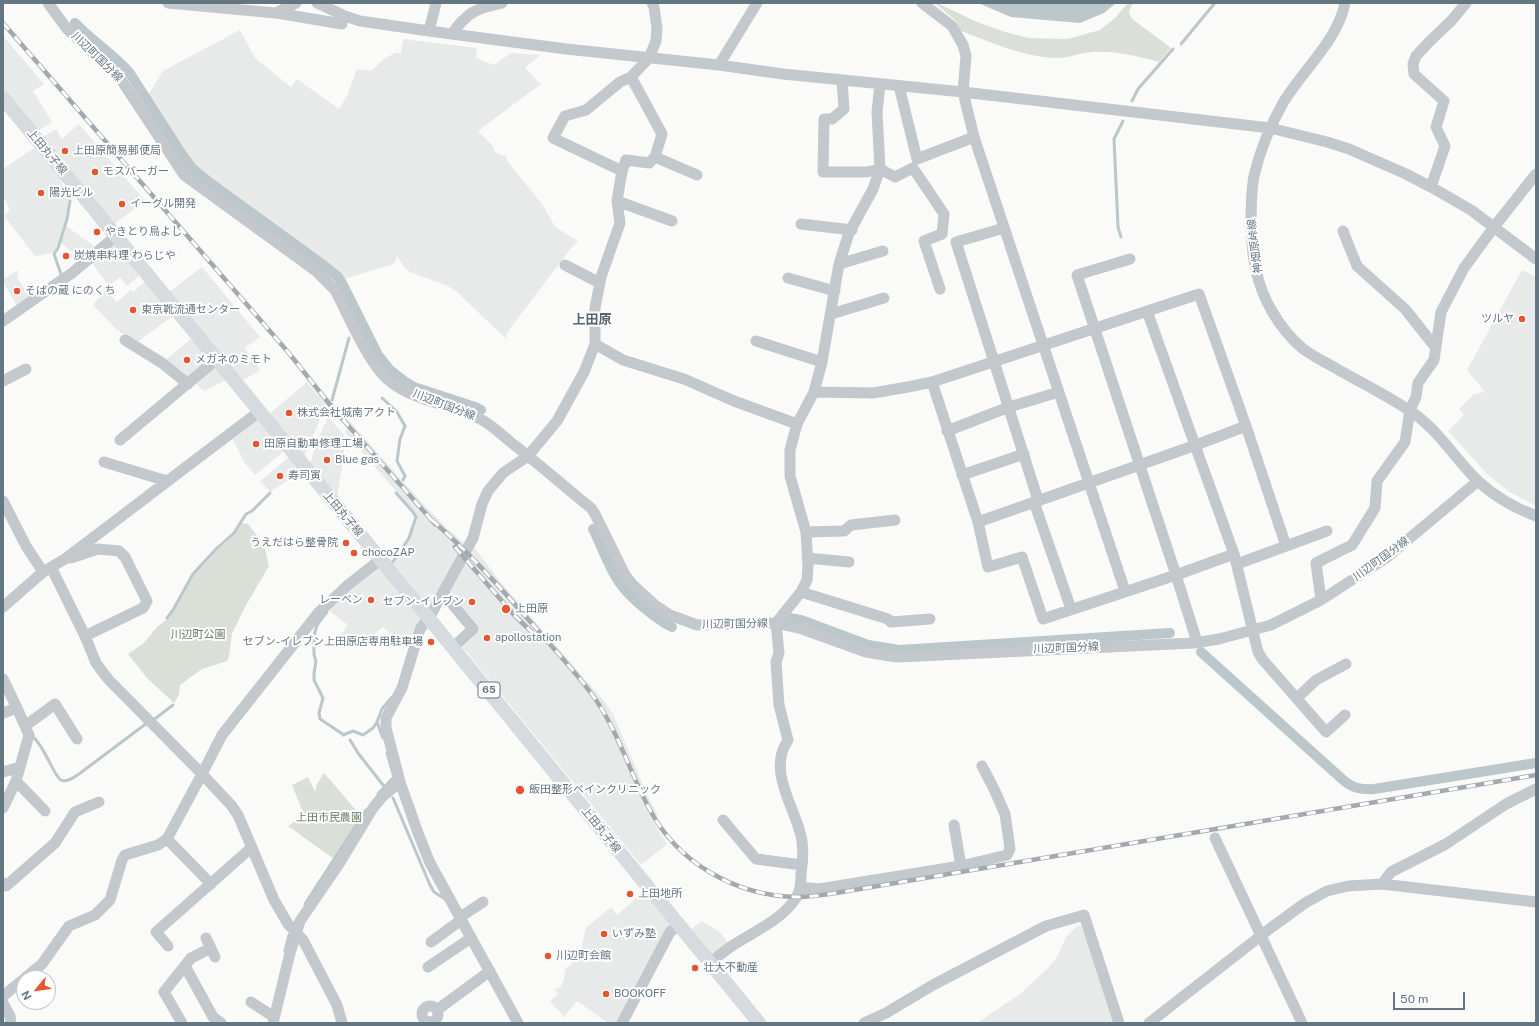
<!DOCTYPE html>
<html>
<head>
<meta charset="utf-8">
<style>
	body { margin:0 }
	#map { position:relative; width:1539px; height:1026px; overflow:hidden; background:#fafaf8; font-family:"Public Sans",sans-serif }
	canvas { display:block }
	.frame { position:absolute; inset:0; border:4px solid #657683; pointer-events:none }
	.north { position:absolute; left:16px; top:970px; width:40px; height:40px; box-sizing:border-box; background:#fff; border:1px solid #c1c8cd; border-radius:50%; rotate:241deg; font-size:11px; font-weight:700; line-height:16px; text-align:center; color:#657683 }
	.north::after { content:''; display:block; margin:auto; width:14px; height:18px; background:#e4572e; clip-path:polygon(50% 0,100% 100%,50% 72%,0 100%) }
	.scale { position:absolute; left:1393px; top:992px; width:72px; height:18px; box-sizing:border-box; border:2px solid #657683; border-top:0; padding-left:5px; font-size:12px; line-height:14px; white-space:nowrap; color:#657683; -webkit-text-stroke:3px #fff; paint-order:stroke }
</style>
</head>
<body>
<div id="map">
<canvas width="1539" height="1026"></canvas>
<div class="frame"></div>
<div class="north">N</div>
<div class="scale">50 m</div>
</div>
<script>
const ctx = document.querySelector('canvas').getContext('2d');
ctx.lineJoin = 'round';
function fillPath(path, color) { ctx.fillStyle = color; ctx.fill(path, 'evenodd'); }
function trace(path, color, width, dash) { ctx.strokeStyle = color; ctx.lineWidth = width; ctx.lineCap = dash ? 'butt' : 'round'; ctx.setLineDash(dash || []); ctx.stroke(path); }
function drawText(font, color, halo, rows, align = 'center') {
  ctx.font = font + ' "Public Sans","Noto Sans JP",sans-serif'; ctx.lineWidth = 4; ctx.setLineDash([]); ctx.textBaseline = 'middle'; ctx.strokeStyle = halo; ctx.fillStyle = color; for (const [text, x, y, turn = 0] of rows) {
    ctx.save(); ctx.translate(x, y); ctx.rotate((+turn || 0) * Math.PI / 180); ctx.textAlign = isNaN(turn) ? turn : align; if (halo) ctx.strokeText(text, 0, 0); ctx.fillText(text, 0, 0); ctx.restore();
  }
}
fillPath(new Path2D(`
	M240 30 255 58 291 87 297 79 339 109 347 96 357 69 371 71 385 58 395 53H401L403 39 477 48 476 58 494 65 511 53 540 55 525 68 541 84 478 131 494 147V151L501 155H505L508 162 542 204 554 225 560 230 578 241 571 248 506 334 507 340 456 291 448 286 410 272 405 268 397 256 394 264 344 279 339 272 208 180 194 166 183 152 148 95 163 71Z
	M3 36 44 84 33 91 52 122 36 132 3 91Z
	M79 124 145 201 113 225 41 138 56 129 62 139Z
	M34 148 60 177 62 186 69 195 66 218 56 248 53 253 35 256 4 216 10 209 3 196V169Z
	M66 226 94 246 81 259 60 242Z
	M110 244 119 248 140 275 127 286 120 277 109 286 91 262Z
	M202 267 260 337 245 348 260 370 242 381 169 292Z
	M18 270 17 277 30 298 17 306 4 284H3V279Z
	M1522 270 1536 277V506L1508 491 1487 474 1448 431 1464 415 1459 409 1474 394 1485 392 1467 370Z
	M146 281 174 315 136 343 117 330 93 305 106 289 117 302 131 290 133 292Z
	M192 338 208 359V363L187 380 164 361Z
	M214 367 226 380 204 391 194 382Z
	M307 382 326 404 329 398 425 506 448 529 465 544 475 548 498 579 605 702 613 714 648 797 658 816 652 820 667 844 641 865 460 644 477 630 448 595 433 603 423 600 393 563 409 538 417 517 413 511 345 432 347 428 326 405 304 458 269 414Z
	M328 417 344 435V455L337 497 310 464 315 446Z
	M256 418 284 451 255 475 244 462 231 436Z
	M289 457 301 472 270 492 260 481Z
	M380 566 423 620 414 627 410 641 404 645 383 627 364 642 354 633 343 647 341 646 342 644 337 640 348 625 327 609Z
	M643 892 670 925 618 1023H608L577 1001 564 1017 550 1001 558 994 555 990 561 986 564 979 565 970 580 955 586 928 611 907 617 915Z
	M702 921 721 933 728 944 712 956 690 930Z
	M1078 925 1084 927 1115 1023H977L1020 994 1050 966 1058 955 1066 937Z`), '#e8e9e9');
fillPath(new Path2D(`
	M935 3H937L977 22 1005 32 1029 38 1068 39 1100 30 1115 18 1128 3H1133L1129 11 1131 18 1171 48 1159 62C1137 56 1115 51 1092 52 1079 53 1066 59 1053 58 1021 56 990 42 961 31L957 22Z
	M242 523 248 524 264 545 269 566 245 607 232 634 229 656 227 661 202 669 180 685 179 695 174 703 147 678 128 654 144 643 157 627 170 617 194 575 217 550 235 534Z
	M324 773 361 816 334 859 288 826 304 815 292 785 308 777 315 792 317 784Z`), '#dadfd7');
fillPath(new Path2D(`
	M978 3H1116L1104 13 1080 23 1011 17Z`), '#bbc7cb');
trace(new Path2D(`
	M1181 44 1214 4 1212 3
	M1132 101 1138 89 1173 49
	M1121 237 1118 227 1114 139 1123 121
	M61 274 54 254 58 248 67 219 70 201
	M363 331 366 329
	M382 398 397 412 405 426 400 439 397 461 405 476 403 480
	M332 400 349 338
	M392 563 409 538 416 517 413 512 396 493
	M327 612C316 625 314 628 314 646 314 652 313 655 316 661L314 673V680L323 698 319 713 320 719 344 735
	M167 618 173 610 193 574 216 549 234 533 246 514 252 511 270 493
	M152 721 173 705
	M343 735 353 731 363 735 373 728 377 722
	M34 738C44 746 55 778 61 780 67 783 74 777 79 774L147 723
	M383 738 377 722 382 709 392 697
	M350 740 358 753 383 785
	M378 794 394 777 387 753
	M393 798 430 885 434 892 445 899
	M305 904 366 810
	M285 951 289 935`), '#bbc7cb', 3);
trace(new Path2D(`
	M75 23C92 41 113 54 129 72L181 153 192 168 209 182 322 264 338 277 343 285 378 355 390 370 404 381 414 387 475 407 481 410
	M593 529C601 544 609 568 619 582 628 596 657 620 672 627
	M788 618 801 620 868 645 899 650 1170 633
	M1201 652 1342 779C1352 788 1361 790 1374 789L1536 763`), '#bbc7cb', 10);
trace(new Path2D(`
	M48 3 67 29 120 78 184 175 316 271 335 290C349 317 364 353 383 375 405 400 453 404 482 420 493 426 503 436 513 444 540 465 565 487 591 508L595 514 625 575 632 584 655 605 670 615 697 625 776 623 802 629 866 652 897 657 1194 643 1219 639 1271 625 1321 600 1386 558 1478 481
	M168 3 276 13 296 3
	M317 3 345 16 360 21 429 31 566 49 719 65 783 74 963 92 1270 128 1327 142 1349 149 1406 174 1431 187 1471 210 1536 259
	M922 3 952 26 963 45 966 56 963 92 974 137 1125 591
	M1345 3C1338 40 1302 71 1283 103 1270 126 1260 150 1254 176 1251 192 1251 210 1251 226 1252 241 1252 256 1256 270 1262 299 1279 328 1302 348 1312 356 1325 362 1337 369 1360 382 1384 394 1407 409 1437 427 1454 458 1478 481 1495 497 1515 508 1536 516
	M277 13 342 24
	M429 31 436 3
	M452 34C467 12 477 8 502 3
	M719 65 757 3
	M842 80 844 109 832 119H824L823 172H867L880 169 895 177 913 168 944 214 942 234 924 241 940 289
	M899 86 917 159 974 137
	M655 157 697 175
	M622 171 553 138 565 116 586 110 620 82 631 77 649 58 656 41 657 28 654 7 652 3
	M1431 187 1445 146 1436 127 1444 101 1414 74 1413 64 1416 56 1428 43 1452 20 1466 3
	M617 201 672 221
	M801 224 852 230
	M1004 228 956 242 1038 500
	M1343 231 1357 266 1405 309 1436 348
	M1130 259 1077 275 1176 575 1197 642
	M839 264 883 251
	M565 265 600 283
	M788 278 835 291
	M1147 311 1234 554 1258 652 1263 660 1326 732 1345 715
	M831 314 884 298
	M3 321 72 273 116 236
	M125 340 162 363 188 384
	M756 341 822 362
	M595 344 623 360 684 379 734 401 797 424
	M3 381 26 369
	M932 382 978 522 988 567 1022 557 1043 619 1176 575 1234 554
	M814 392 873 393 908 387 932 382 1199 294 1246 426 1286 546
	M947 431 1009 407 1059 392
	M120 440 217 359
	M104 462 167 481
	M962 475 1024 454
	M3 501 26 546 43 572
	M1034 502 1071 609
	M978 522 1196 445 1246 426
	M806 532 844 531 851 525 895 520
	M71 558 98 549 119 551 125 557 147 601 143 608 85 636
	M807 558 849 562
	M1237 564 1327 531
	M51 567 85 636 96 663 108 679 202 774 231 805 238 815 274 900 288 924 303 940 337 1005 342 1023
	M801 592 888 619 891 622 930 619
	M443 593 473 629 453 647
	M1321 600 1316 563 1352 545 1375 508 1377 481 1405 442 1410 410 1416 397 1418 383 1434 360 1441 312 1464 268 1494 227 1536 174
	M3 607 43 572 65 559 260 411
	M3 679 17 708 29 735 16 781 3 808
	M1297 698 1316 680 1346 664
	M3 713 17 708
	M25 726 55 704 77 739
	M3 772 20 767
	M16 781 45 811
	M723 820 756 859 802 865
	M954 825 961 866
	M1215 838 1302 1023
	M167 839 211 884
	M3 883 6 886 55 843 75 812 99 802
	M1382 884 1391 872 1446 844 1506 804 1536 789
	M800 887 819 889 961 866 1007 855 1010 849 1005 814 994 789 982 766
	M206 938 215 957
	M431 942 461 920 462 916 483 902
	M168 946 156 932 251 848
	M710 963C716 958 722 953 729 948 752 932 780 922 796 898 801 891 801 882 801 874 803 861 804 845 800 832 792 803 768 769 788 740L779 705 776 662 779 653 776 623 801 592 807 580 808 566 806 532 790 476V450L797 424 814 392 822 362 839 264 849 233 873 189 880 169 877 112 880 84
	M185 966 213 1017 221 1023
	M428 967 471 938
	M25 978 42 964 69 926 95 915 110 900 122 860 125 855 158 845 167 839 202 774 222 735 319 612 348 585 381 559
	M3 996 24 979
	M251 1002 274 1017
	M3 1003 10 1016 11 1023
	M422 1014a8 8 0 1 1 16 0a8 8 0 1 1-16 0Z
	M437 1010 490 971
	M182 1023 164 992 191 958 211 948
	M273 1023 290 953 300 921 339 864 373 808 382 797 400 782
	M518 1023 430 863 418 833 400 782 386 728V718L402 688 420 629 429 618 473 538 482 504 488 491 503 473 528 456 557 421 584 372 595 344V308L601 277 620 223 617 201 622 171 626 160 649 163 655 157 662 134 631 77
	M622 1023 670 932 678 925
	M864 1023 886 1013 933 985 1046 926 1084 915 1119 1023
	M1149 1023 1272 927 1305 903 1327 891 1348 886 1382 884 1536 902`), '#c3c8cc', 11);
trace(new Path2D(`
	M3 98C256 405 507 715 759 1023`), '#d6dbdf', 14);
const rail = new Path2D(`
	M3 23 288 352 331 406 435 524
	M432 520C472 555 507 595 542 635 560 656 580 677 596 700 619 734 630 773 649 808 677 863 736 896 797 897 810 897 823 895 836 893L1536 775
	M455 547 515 616 537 637`);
trace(rail, '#a2aab0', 4.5);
trace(rail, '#fff', 3, [9]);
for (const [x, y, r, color] of [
	[65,151,4,"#e4572e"],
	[95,172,4,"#e4572e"],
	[41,193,4,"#e4572e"],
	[122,204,4,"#e4572e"],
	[97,232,4,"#e4572e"],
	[66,256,4,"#e4572e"],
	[17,291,4,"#e4572e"],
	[133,310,4,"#e4572e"],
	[1522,319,4,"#e4572e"],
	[187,360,4,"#e4572e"],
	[289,413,4,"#e4572e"],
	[256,444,4,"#e4572e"],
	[327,460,4,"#e4572e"],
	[280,476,4,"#e4572e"],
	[346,543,4,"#e4572e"],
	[354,553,4,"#e4572e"],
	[371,600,4,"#e4572e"],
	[472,602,4,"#e4572e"],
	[506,609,5,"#e4572e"],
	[487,638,4,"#e4572e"],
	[431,642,4,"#e4572e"],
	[520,790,5,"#e4572e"],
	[630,894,4,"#e4572e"],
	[604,934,4,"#e4572e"],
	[548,956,4,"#e4572e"],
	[695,968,4,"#e4572e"],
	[606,994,4,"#e4572e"]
]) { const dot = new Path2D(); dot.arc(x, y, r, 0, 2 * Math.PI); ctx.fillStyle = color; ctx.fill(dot); trace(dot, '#fff', 1.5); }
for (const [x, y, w] of [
	[489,690,22]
]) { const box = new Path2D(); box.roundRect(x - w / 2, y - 8, w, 16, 3); ctx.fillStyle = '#fff'; ctx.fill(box); trace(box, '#657683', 1); }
drawText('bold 10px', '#657683', null, [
	["65",489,690]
]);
drawText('11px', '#657683', '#fff', [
	["川辺町国分線",97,57,44],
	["上田丸子線",47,152,50],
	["神畑原峠線",1255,246,-97],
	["川辺町国分線",444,405,21],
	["上田丸子線",343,514,50],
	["川辺町国分線",1381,559,-36],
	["川辺町国分線",735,624,-1],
	["川辺町国分線",1066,648,-2],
	["上田丸子線",601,830,51]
]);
drawText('11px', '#657683', '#fff', [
	["上田原簡易郵便局",73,151],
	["モスバーガー",103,172],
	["陽光ビル",49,193],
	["イーグル開発",130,204],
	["やきとり鳥よし",105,232],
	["炭焼串料理 わらじや",74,256],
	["そばの蔵 にのくち",25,291],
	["東京靴流通センター",141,310],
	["ツルヤ",1514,319,"right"],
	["メガネのミモト",195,360],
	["株式会社城南アクト",297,413],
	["田原自動車修理工場",264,444],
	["Blue gas",335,460],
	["寿司寅",288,476],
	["うえだはら整骨院",338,543,"right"],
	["chocoZAP",362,553],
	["レーベン",363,600,"right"],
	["セブン-イレブン",464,602,"right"],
	["上田原",515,609],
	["apollostation",495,638],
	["セブン-イレブン上田原店専用駐車場",423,642,"right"],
	["飯田整形ペインクリニック",529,790],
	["上田地所",638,894],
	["いずみ塾",612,934],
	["川辺町会館",556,956],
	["壮大不動産",703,968],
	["BOOKOFF",614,994]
], 'left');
drawText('11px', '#687a64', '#fff', [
	["川辺町公園",198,635],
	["上田市民農園",329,818]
]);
drawText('bold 13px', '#57646e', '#fff', [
	["上田原",592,320]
]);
</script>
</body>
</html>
